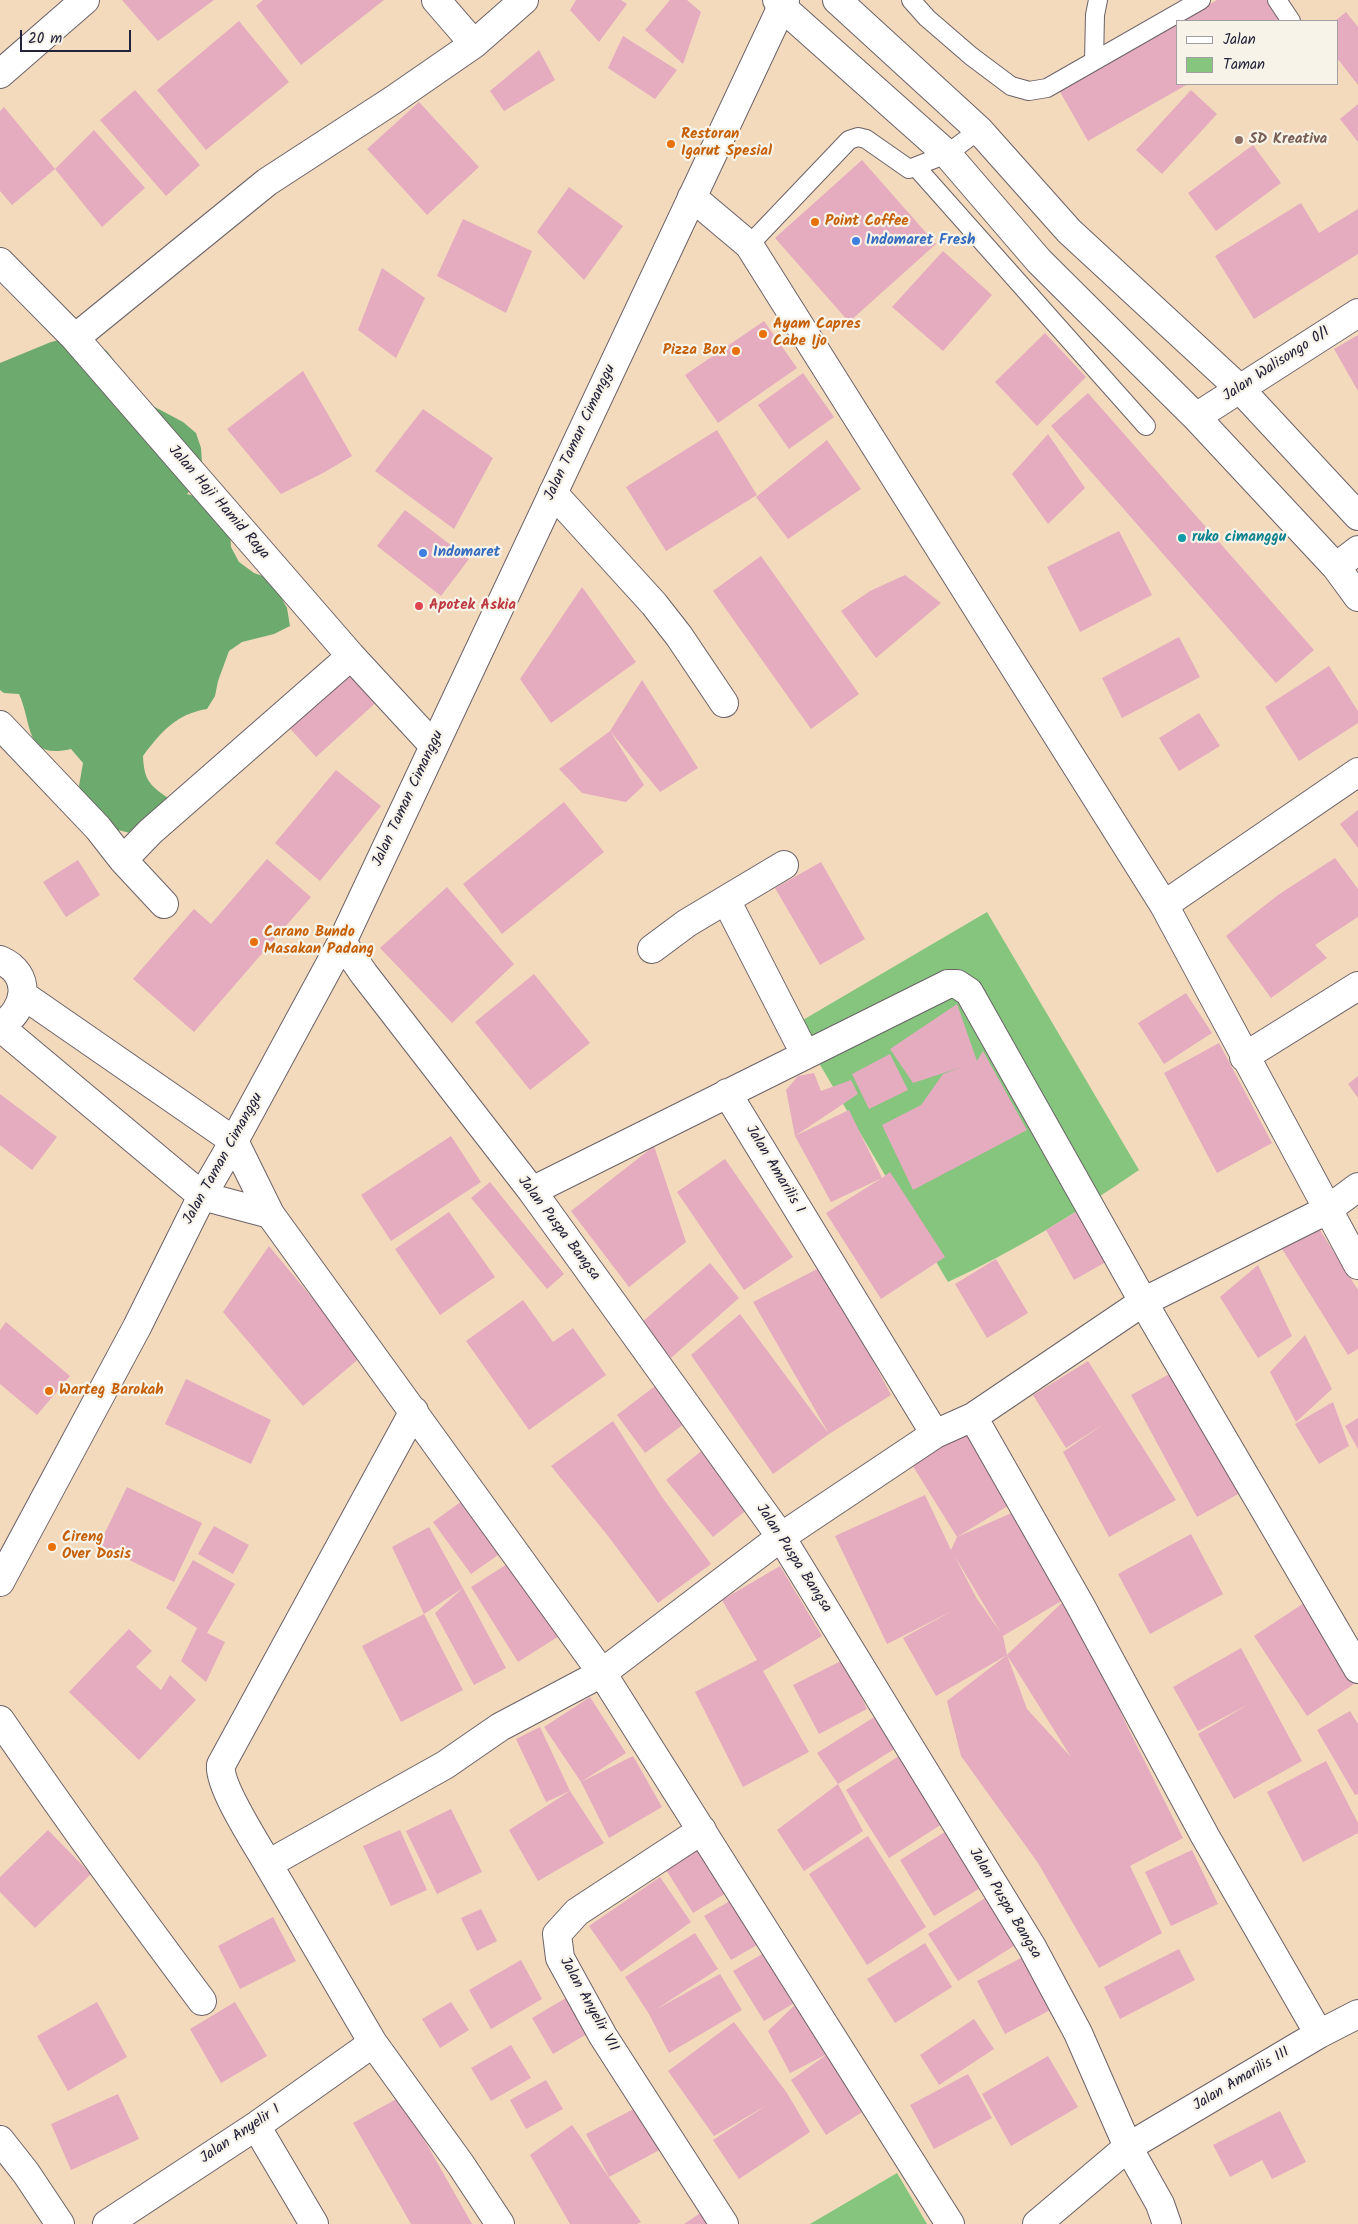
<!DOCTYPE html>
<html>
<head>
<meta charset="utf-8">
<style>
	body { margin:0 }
	#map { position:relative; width:1358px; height:2224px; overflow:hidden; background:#f3dabd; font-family:Kalam,sans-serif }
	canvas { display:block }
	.legend { position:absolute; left:1176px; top:20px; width:162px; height:65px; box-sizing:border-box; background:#f7f3e8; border:1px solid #a29fa3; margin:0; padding:6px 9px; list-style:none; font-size:15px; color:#22223b }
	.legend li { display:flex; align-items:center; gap:10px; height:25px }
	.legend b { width:25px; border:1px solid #a29fa3 }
	.scale { position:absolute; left:20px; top:30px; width:111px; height:22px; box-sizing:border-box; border:2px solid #22223b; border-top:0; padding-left:6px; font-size:15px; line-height:18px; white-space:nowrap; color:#22223b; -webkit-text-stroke:4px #f7f3e8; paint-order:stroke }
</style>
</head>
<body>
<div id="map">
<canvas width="1358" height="2224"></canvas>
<ul class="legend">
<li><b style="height:6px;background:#fff"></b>Jalan</li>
<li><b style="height:14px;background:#85c57e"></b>Taman</li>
</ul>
<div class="scale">20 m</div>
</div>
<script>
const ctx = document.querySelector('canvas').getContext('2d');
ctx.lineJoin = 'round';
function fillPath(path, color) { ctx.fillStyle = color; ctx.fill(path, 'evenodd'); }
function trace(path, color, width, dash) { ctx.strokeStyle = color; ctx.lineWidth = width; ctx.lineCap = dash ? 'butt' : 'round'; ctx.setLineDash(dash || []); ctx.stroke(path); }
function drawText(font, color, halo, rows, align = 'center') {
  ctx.font = font + ' Kalam,sans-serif'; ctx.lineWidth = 4.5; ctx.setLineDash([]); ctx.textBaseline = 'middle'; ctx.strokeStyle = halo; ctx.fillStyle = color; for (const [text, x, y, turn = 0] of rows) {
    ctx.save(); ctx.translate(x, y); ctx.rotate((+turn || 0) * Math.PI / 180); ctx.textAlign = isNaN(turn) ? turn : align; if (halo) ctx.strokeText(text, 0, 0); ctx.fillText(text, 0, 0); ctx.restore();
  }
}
fillPath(new Path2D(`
	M987 912 1139 1170C1078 1212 1015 1251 948 1282L796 1024Z
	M897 2173 927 2224H810Z`), '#85c57e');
fillPath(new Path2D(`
	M71 337 90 340 107 351 118 366 125 382 151 405 183 422 196 433 201 448 202 464 198 481 187 494 213 502 230 531 231 547 239 562 254 573 271 579 287 608 290 626 274 634 242 642 229 651 218 681 215 696 207 709C176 714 161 732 143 756 144 782 151 786 171 800L134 834 114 829 85 807 79 786 83 763 71 749C24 760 33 725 19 694L4 693 0 690V363L51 342Z`), '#6caa6d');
fillPath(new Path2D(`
	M122 0H214L158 41Z
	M263 0H384L301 65 256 6Z
	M576 0H621L627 4 599 42 570 10Z
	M670 0H687L701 12 683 64 645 30Z
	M1217 0H1267L1279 21H1180Z
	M1346 12 1358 27V85L1337 58V21H1335Z
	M239 21 289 82 206 150 157 90Z
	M1177 23V84H1188L1088 141 1059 90Z
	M623 36 677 70 655 99 608 68Z
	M539 50 555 80 504 111 490 91Z
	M135 90 200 165 166 196 100 120Z
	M1191 90 1217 114 1162 174 1136 150Z
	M419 102 479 167 427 215 367 149Z
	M1358 104V142L1340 119Z
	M4 107 55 169 12 205 0 191V111Z
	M94 130 145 188 102 227 55 169Z
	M1253 145 1281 183 1216 231 1188 193Z
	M862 160 936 244 849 322 775 238Z
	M569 187 623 226 584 280 537 232Z
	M1301 203 1319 233 1358 209V254L1254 319 1215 256Z
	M463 219 532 251 506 313 437 276Z
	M943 251 992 295 943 351 892 307Z
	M382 268 425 298 396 358 358 330Z
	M764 321 797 368 718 423 685 375Z
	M1045 333 1086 377 1037 426 995 382Z
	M1358 335V391L1334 349Z
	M303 371 352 456 323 473 281 494 227 429Z
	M803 373 834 417 789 449 758 405Z
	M1088 393 1314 650 1276 683 1051 426Z
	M423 409 493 458 454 529 375 471Z
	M717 430 757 495 666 551 626 487Z
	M1048 434 1085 488 1048 524 1012 474Z
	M827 440 861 489 788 539 756 497Z
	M405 510 469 559 441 596 377 546Z
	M1119 531 1152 595 1080 632 1047 567Z
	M761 556 859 694 811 729 713 591Z
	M905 575 941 603 876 658 841 611 870 591Z
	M582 587 636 662 551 723 520 679Z
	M1179 637 1200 677 1122 718 1102 678Z
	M351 665 381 698 316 757 286 724Z
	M1329 666 1358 711V723L1299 761 1265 707Z
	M642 680 698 768 660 792 610 731 644 785 626 802 582 793 559 769 610 731Z
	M1199 713 1220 746 1179 771 1159 738Z
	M336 770 381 806 320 881 275 843Z
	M564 802 604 852 502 934 463 884Z
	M1358 810V848L1340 824Z
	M1335 858 1358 889V917L1315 945 1327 958 1271 998 1226 936 1278 895Z
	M267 859 311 897 194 1032 133 979 194 909 211 924Z
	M78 860 100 895 66 917 43 882Z
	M821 862 865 939 820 965 775 888Z
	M447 887 514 964 452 1023 380 948Z
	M534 974 590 1043 530 1090 475 1022Z
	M1186 993 1212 1033 1164 1064 1138 1023Z
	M957 1004 977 1061 983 1051 1027 1130 913 1190 882 1125 921 1105 943 1074 962 1067 913 1083 890 1049Z
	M1219 1043 1272 1143 1217 1173 1164 1073Z
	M890 1054 908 1090 869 1109 852 1074Z
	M814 1073 821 1091 851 1080 858 1094 795 1136 849 1110 882 1178 890 1172 945 1257 881 1299 826 1213 882 1178 831 1202 795 1136 786 1090 798 1076Z
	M1358 1076V1098L1348 1084Z
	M0 1094 57 1137 32 1170 0 1145Z
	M451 1136 481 1182 391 1241 361 1195Z
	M654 1146 686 1242 629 1287 571 1211Z
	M725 1159 793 1257 744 1290 677 1192Z
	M490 1182 564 1274 547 1289 471 1198Z
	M1083 1208 1111 1259 1074 1280 1046 1230Z
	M449 1212 495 1277 440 1315 395 1249Z
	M1315 1222 1358 1290V1349L1348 1355 1279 1244Z
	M269 1246 361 1357 303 1406 223 1312Z
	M996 1259 1028 1313 987 1338 955 1284Z
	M710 1263 739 1298 671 1358 641 1323Z
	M1258 1265 1292 1336 1258 1358 1220 1297Z
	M823 1266 891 1395 829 1434 753 1302Z
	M523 1300 553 1342 573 1328 606 1375 529 1430 466 1341Z
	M740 1314 829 1434 773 1474 691 1355Z
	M6 1322 70 1376 37 1415 0 1384V1330Z
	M1305 1335 1332 1389 1296 1422 1270 1372Z
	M1088 1361 1176 1500 1109 1537 1063 1452 1104 1424 1066 1448 1033 1395Z
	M1173 1372 1240 1493 1197 1517 1131 1395Z
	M186 1379 271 1420 251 1464 165 1424Z
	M659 1383 688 1421 645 1453 617 1415Z
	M1333 1402 1349 1446 1319 1464 1295 1424Z
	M1358 1418V1449L1345 1426Z
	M613 1421 662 1497 711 1564 658 1603 608 1536 551 1466Z
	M964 1430 1011 1504 957 1537 911 1463Z
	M705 1448 753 1505 713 1537 666 1480Z
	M127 1487 202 1523 174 1582 99 1545Z
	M925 1495 951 1550 957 1537 1016 1511 1068 1597 1128 1728 1183 1838 1130 1866 1162 1933 1099 1968 1038 1863 961 1756 947 1701 1007 1655 1027 1709 1071 1757 1007 1655 1068 1597 1003 1636 1007 1655 936 1696 903 1638 954 1610 887 1644 835 1536ZM954 1555 1001 1633 977 1599Z
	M462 1501 501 1553 471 1574 433 1522Z
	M214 1526 249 1545 233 1574 198 1554Z
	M429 1527 463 1588 424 1614 392 1547Z
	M1191 1534 1223 1594 1150 1634 1118 1574Z
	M193 1560 235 1584 207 1633 225 1642 206 1682 181 1661 197 1628 166 1608Z
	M512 1561 559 1636 518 1662 471 1587Z
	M780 1566 822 1636 763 1671 809 1752 743 1787 695 1692 757 1660 722 1600Z
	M463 1588 506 1668 474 1685 435 1613Z
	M1304 1603 1357 1682 1307 1716 1254 1636Z
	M424 1614 463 1690 401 1722 362 1646Z
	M129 1629 152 1651 136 1667 161 1690 170 1675 196 1700 139 1760 69 1692Z
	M1241 1648 1302 1761 1234 1799 1198 1734 1249 1704 1198 1731 1173 1687Z
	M843 1660 867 1709 819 1734 793 1685Z
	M590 1697 626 1753 581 1782 544 1727Z
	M1350 1711 1358 1724V1794L1355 1795 1317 1730Z
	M876 1716 896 1748 838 1784 863 1831 804 1871 777 1830 838 1784 817 1753Z
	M540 1727 570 1791 604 1843 538 1881 509 1830 570 1791 546 1802 516 1739Z
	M633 1756 662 1807 609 1838 581 1782Z
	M899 1756 942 1824 889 1858 846 1790Z
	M1326 1761 1358 1823V1833L1303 1862 1267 1792Z
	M451 1809 482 1872 437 1894 406 1831Z
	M48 1830 91 1874 35 1928 0 1892V1877Z
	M400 1830 427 1890 391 1906 363 1846Z
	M948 1830 982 1887 934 1916 900 1860Z
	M698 1834 731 1890 693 1913 665 1868Z
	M868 1836 926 1927 867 1965 809 1874Z
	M1192 1850 1218 1904 1171 1926 1145 1872Z
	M660 1877 691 1922 621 1972 589 1926Z
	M993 1893 1022 1941 958 1981 928 1934Z
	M737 1897 764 1941 731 1960 704 1916Z
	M481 1909 497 1941 477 1951 461 1918Z
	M273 1917 296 1961 240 1989 218 1946Z
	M695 1933 718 1969 655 2010 720 1974 742 2010 669 2053 649 2014 625 1977Z
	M925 1943 952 1987 895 2023 867 1979Z
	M771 1949 867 2109 826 2135 791 2080 829 2053 790 2073 768 2031 801 1999 764 2021 733 1971Z
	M1179 1949 1195 1980 1120 2019 1104 1987Z
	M1027 1955 1054 2008 1005 2034 977 1981Z
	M521 1960 542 1999 491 2029 469 1990Z
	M571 1995 592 2031 553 2054 532 2018Z
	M97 2002 127 2057 68 2091 37 2036Z
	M235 2002 267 2056 221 2083 190 2029Z
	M451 2002 469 2030 440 2048 422 2019Z
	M974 2019 994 2049 939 2085 920 2055Z
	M734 2022 787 2093 810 2132 739 2179 713 2140 767 2105 714 2136 668 2071Z
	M511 2045 531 2078 491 2101 471 2068Z
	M1048 2056 1078 2107 1011 2146 982 2094Z
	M968 2074 992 2118 934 2149 910 2105Z
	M546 2080 563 2109 526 2129 510 2100Z
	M118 2094 139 2139 71 2170 51 2124Z
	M400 2097 472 2224H411L353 2123Z
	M645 2103 667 2146 609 2177 586 2134Z
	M1280 2111 1306 2162 1272 2179 1262 2160 1230 2177 1213 2145Z
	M572 2125 608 2176 641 2222 637 2224H570L530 2155Z
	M708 2208 716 2224H684Z`), '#e5abbf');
const lane = new Path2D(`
	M911 0 927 18 971 56 1011 86 1029 91 1047 88 1201 0
	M1277 0 1291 21
	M1094 61 1095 15 1098 0
	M916 167 1146 426
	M749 245 849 140 858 137 866 139 909 169 947 154 979 130`);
const street = new Path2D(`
	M436 0 474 44
	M777 0 782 7 947 154 1039 261 1196 417 1336 567 1358 597
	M837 0 979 130 1069 231 1240 389 1358 516
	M0 74 85 0
	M692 197 749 245 1164 905 1358 1265
	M0 262 75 338 351 656 434 746
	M75 338 267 182 393 100 474 44 524 0
	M1196 417 1358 313
	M553 493 654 604 679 636 724 703
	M1336 567 1358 550
	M0 725 98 828 123 860 150 832 351 656
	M123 860 164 904
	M726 900 805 1054
	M1164 905 1358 772
	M342 942 364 974 532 1191 781 1537 1032 1947 1078 2033 1128 2147 1160 2204 1167 2224
	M652 949 687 923 784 865
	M0 960C33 974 27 1010 0 1026
	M23 995 234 1141 270 1214 602 1673 950 2224
	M0 1027 202 1196 270 1214
	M1244 1057 1358 986
	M727 1093 935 1434
	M532 1191 948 984H957L969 992 1153 1319 1358 1669
	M973 1417 1079 1603 1205 1836 1319 2034
	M0 1720C65 1815 133 1909 202 2001
	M702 1830 577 1912 557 1934 560 1958 603 2036 724 2224
	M268 1864C256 1843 218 1785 221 1765L414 1411
	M256 2126 314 2224
	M0 2140 26 2173 60 2224
	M107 2224 256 2126 373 2043
	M500 2224 461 2165 373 2043 268 1864 445 1765 500 1727 602 1673 781 1537 935 1434 973 1417 1143 1302 1327 1210 1358 1187
	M1037 2224 1128 2147 1319 2034 1358 2014`);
const secondary = new Path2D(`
	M0 1582 137 1327 202 1196 234 1141 342 942 785 0`);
trace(lane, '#6b6268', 20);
trace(street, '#6b6268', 30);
trace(secondary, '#6b6268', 30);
trace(lane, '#fff', 18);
trace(street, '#fff', 28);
trace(secondary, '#fff', 28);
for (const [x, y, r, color] of [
	[1239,140,5,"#8d6e63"],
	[671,144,5,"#e8710a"],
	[815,222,5,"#e8710a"],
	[856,241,5,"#3f7fe0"],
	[763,334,5,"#e8710a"],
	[736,351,5,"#e8710a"],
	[1182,538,5,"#0f9aa8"],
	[423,553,5,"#3f7fe0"],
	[419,606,5,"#e0444e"],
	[254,942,5,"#e8710a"],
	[49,1391,5,"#e8710a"],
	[52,1547,5,"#e8710a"]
]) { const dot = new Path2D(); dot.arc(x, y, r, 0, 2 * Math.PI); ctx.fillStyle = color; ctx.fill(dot); trace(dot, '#f7f3e8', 2); }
drawText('bold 15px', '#c56008', '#f7f3e8', [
	["Restoran",681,135],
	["Igarut Spesial",681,152],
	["Point Coffee",825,222],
	["Ayam Capres",773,325],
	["Cabe Ijo",773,342],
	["Pizza Box",726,351,"right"],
	["Carano Bundo",264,933],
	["Masakan Padang",264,950],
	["Warteg Barokah",59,1391],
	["Cireng",62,1538],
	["Over Dosis",62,1555]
], 'left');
drawText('bold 15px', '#785e54', '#f7f3e8', [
	["SD Kreativa",1249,140]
], 'left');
drawText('bold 15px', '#366cbe', '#f7f3e8', [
	["Indomaret Fresh",866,241],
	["Indomaret",433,553]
], 'left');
drawText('15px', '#22223b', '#f7f3e8', [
	["Jalan Walisongo 0/1",1277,365,-33],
	["Jalan Taman Cimanggu",581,433,-65],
	["Jalan Haji Hamid Raya",218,503,49],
	["Jalan Taman Cimanggu",409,799,-65],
	["Jalan Taman Cimanggu",224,1159,-61],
	["Jalan Amarilis I",774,1170,59],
	["Jalan Puspa Bangsa",558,1229,53],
	["Jalan Puspa Bangsa",793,1559,57],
	["Jalan Puspa Bangsa",1004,1904,59],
	["Jalan Anyelir VII",588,2005,61],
	["Jalan Amarilis III",1242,2080,-31],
	["Jalan Anyelir I",241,2135,-34]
]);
drawText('bold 15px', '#0d838f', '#f7f3e8', [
	["ruko cimanggu",1192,538]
], 'left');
drawText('bold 15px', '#be3a42', '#f7f3e8', [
	["Apotek Askia",429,606]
], 'left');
</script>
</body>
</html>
